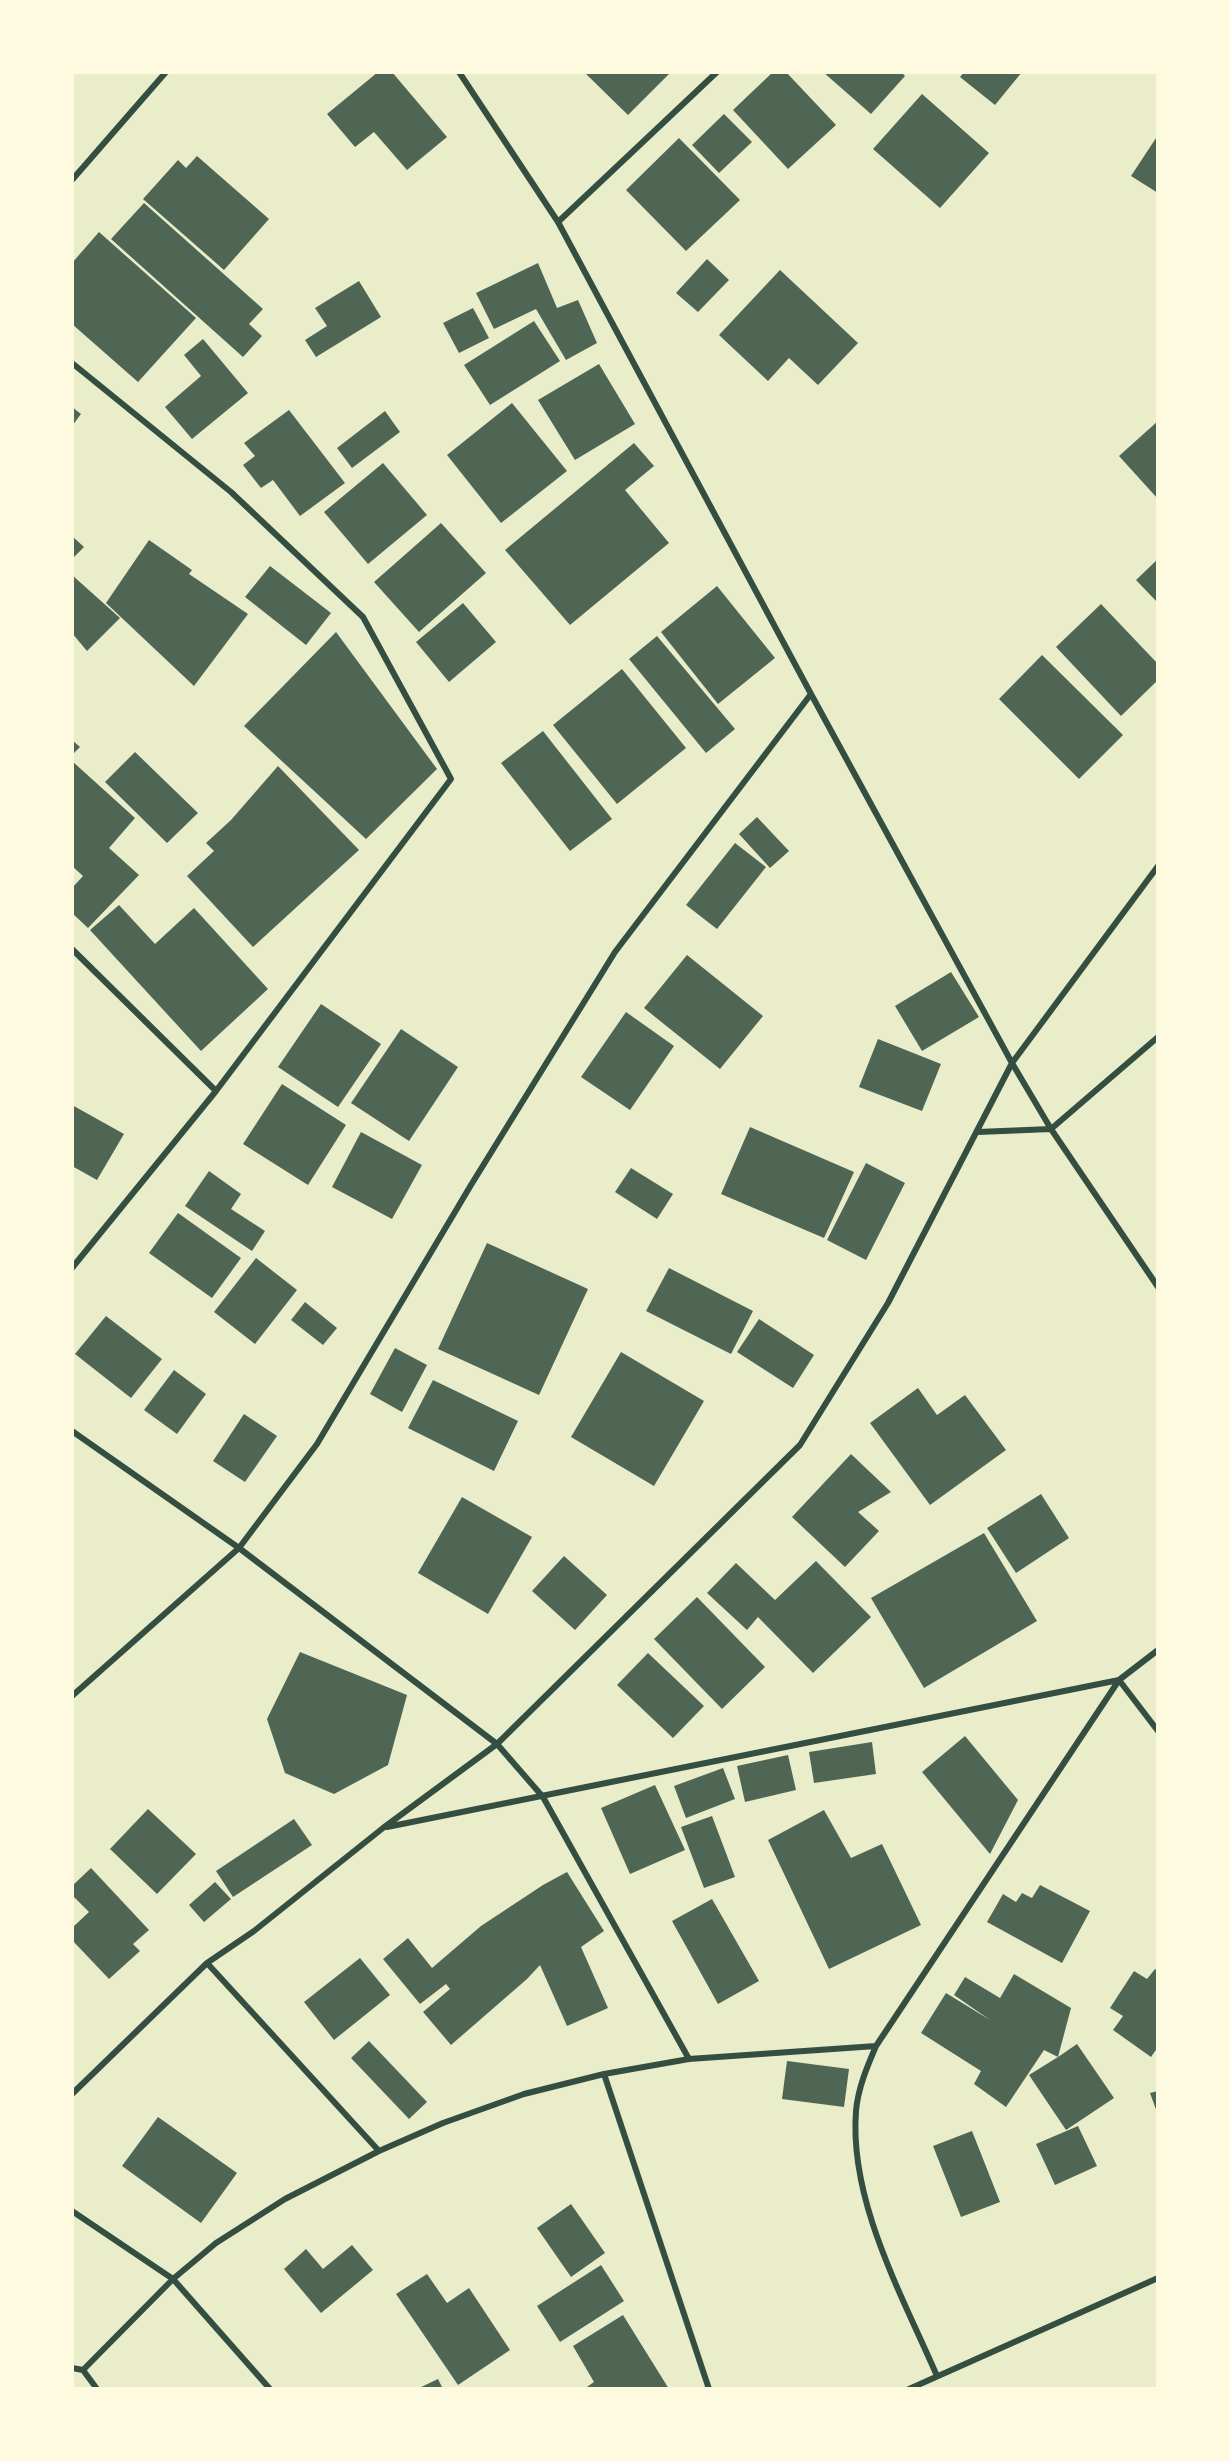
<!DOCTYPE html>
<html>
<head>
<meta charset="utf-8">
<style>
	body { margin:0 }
	#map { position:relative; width:1230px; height:2461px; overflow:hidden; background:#e9edc9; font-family:"Alegreya Sans",sans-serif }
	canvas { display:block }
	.frame { position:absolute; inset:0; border:74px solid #fefae0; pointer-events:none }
</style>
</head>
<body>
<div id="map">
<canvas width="1230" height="2461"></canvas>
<div class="frame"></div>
</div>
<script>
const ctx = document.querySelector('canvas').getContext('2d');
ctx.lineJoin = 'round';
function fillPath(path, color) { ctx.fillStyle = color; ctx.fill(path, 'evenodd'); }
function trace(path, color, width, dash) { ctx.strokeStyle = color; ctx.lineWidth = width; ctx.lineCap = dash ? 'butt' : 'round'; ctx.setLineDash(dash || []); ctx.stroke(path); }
fillPath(new Path2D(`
	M378 72H392L447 137 407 170 374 132 355 147 327 114Z
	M584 72H671L628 115Z
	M773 72H786L836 125 788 169 733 110Z
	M823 72H901L905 76 871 114Z
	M964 72H1022L995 105 960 77Z
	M922 94 989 153 940 208 873 149Z
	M724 114 752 142 719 173 692 145Z
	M1158 135V193L1131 176Z
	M679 138 740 200 686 251 626 190Z
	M197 156 269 219 224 270 143 199 178 160 186 168Z
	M144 203 263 309 249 324 262 336 243 357 111 239Z
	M99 232 196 318 138 382 72 324V263Z
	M707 259 729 280 698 312 676 293Z
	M538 263 557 308 578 300 597 343 566 360 536 309 494 329 476 293Z
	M780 270 858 343 818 385 789 358 768 381 719 335Z
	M359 281 381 317 316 357 305 340 327 326 315 308Z
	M473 308 489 338 459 353 443 323Z
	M534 321 560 361 490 405 464 365Z
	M203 339 248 393 192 439 165 407 201 376 184 355Z
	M599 364 635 424 575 460 538 400Z
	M512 403 567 471 501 523 447 455Z
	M72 407 81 414 72 426Z
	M289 410 345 483 300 516 273 480 261 488 243 465 255 456 244 443Z
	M385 411 400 432 352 468 337 448Z
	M1158 421V499L1119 456Z
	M634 443 654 466 625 490 669 543 570 625 505 550Z
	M383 463 427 515 368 564 324 512Z
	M441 523 486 573 419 632 374 582Z
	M72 536 84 547 72 559Z
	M149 540 192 570 189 574 248 614 194 686 106 603Z
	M1158 559V603L1136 580Z
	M270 566 331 613 306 645 245 597Z
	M72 575 120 618 87 651 72 633Z
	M717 586 775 658 718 704 661 632Z
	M463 603 496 642 449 682 416 642Z
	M1101 604 1158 664V680L1121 716 1056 647Z
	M336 632 437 769 366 839 244 726Z
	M657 636 735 729 706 753 629 659Z
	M1042 655 1123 735 1079 779 999 699Z
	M622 669 686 748 617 804 553 725Z
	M543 731 612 819 570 851 501 763Z
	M72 740 80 747 72 755Z
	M135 752 198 813 167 843 105 782Z
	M72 761 135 818 109 848 139 875 88 928 72 913V888L83 876 72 866Z
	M278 766 359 850 253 947 187 876 214 851 206 843 231 820Z
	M757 817 789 851 770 868 739 834Z
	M735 843 766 867 717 929 686 905Z
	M119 905 155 944 194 908 268 989 201 1051 90 930Z
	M687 955 763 1016 720 1069 644 1008Z
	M951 972 979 1017 922 1051 895 1006Z
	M321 1004 381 1044 338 1107 278 1067Z
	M626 1012 674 1046 630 1110 581 1077Z
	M401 1029 458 1067 409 1141 351 1103Z
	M878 1039 941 1064 922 1111 859 1087Z
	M282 1084 346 1125 308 1185 243 1144Z
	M72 1105 124 1134 97 1180 72 1166Z
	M750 1127 854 1172 824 1238 721 1194Z
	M361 1132 422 1165 392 1219 332 1187Z
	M866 1163 905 1183 866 1260 827 1240Z
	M631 1168 673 1194 657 1219 615 1192Z
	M209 1171 241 1194 231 1209 265 1231 252 1251 185 1206Z
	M178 1213 241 1258 212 1298 149 1253Z
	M487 1243 588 1289 539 1395 438 1349Z
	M256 1258 297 1290 255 1344 214 1312Z
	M669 1268 753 1311 731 1354 646 1311Z
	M305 1302 337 1328 323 1345 291 1320Z
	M106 1316 162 1359 131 1398 75 1354Z
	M759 1319 814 1355 793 1388 737 1352Z
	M395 1348 427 1365 402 1412 370 1394Z
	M621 1352 704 1401 654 1486 571 1437Z
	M174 1370 206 1394 177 1434 144 1410Z
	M433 1380 518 1421 494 1471 408 1428Z
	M918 1388 937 1415 965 1395 1006 1450 930 1505 870 1423Z
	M244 1414 277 1436 245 1482 213 1461Z
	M851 1454 891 1492 858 1512 879 1531 845 1567 792 1517Z
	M1041 1494 1069 1538 1016 1573 987 1528Z
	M462 1497 532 1537 488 1614 418 1573Z
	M984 1533 1037 1621 924 1688 871 1598Z
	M564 1556 607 1595 575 1630 532 1591Z
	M816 1561 871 1617 813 1673 758 1617 747 1630 707 1593 736 1563 775 1600Z
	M697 1597 765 1667 722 1709 654 1639Z
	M300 1652 407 1695 388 1765 334 1794 285 1773 267 1719Z
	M648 1653 704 1706 673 1738 617 1685Z
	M965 1736 1018 1800 990 1854 922 1772Z
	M872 1742 876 1774 814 1783 809 1752Z
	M788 1755 796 1790 745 1802 737 1766Z
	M723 1768 735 1799 686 1818 674 1786Z
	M655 1785 685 1850 630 1874 601 1808Z
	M148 1809 196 1854 157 1894 110 1849Z
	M824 1810 851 1858 882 1844 921 1925 829 1969 768 1840Z
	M712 1816 735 1877 704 1888 681 1827Z
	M294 1819 312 1845 233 1897 216 1871Z
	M91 1868 149 1930 133 1944 140 1951 109 1979 72 1940V1928L89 1912 72 1895V1886Z
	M567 1872 604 1931 581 1947 608 2008 567 2026 540 1965 527 1979 451 2045 423 2012 450 1989 446 1984 420 2004 383 1959 408 1938 432 1968 481 1926 543 1885Z
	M215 1882 231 1899 204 1922 189 1905Z
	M1040 1885 1090 1911 1062 1963 987 1922 1003 1894 1016 1902 1022 1893 1032 1898Z
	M712 1899 759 1981 718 2004 672 1921Z
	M360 1958 390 1995 334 2040 304 2002Z
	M1155 1969 1158 1971V2047L1151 2057 1113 2030 1123 2016 1110 2008 1134 1971 1147 1979Z
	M1014 1974 1071 2008 1058 2057 1077 2044 1114 2098 1066 2130 1029 2075 1058 2057 1044 2050 1006 2107 974 2084 981 2071 921 2033 946 1993 990 2020 954 1995 965 1977 1000 1998Z
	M369 2041 427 2102 409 2119 351 2058Z
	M787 2061 849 2069 844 2107 782 2099Z
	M1158 2091V2115L1150 2093Z
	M158 2117 237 2173 201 2223 122 2166Z
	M1078 2126 1097 2166 1055 2185 1036 2144Z
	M972 2131 1000 2202 961 2217 933 2146Z
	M571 2204 605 2253 571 2277 537 2228Z
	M352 2245 373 2270 321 2313 284 2269 306 2249 323 2269Z
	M601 2265 624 2301 560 2342 537 2306Z
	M427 2274 447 2303 469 2288 510 2350 458 2385 396 2294Z
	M623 2315 669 2389H584L594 2382 573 2346Z
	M438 2379 443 2389H417Z`), '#4f6655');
trace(new Path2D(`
	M459 72 558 222 811 694 1012 1063 1051 1129 1158 1287
	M72 180 166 72
	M558 222 717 72
	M72 363 231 492 363 617 451 779 216 1091
	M72 949 216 1091 72 1268
	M978 1132 1051 1129 1158 1037
	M72 1431 239 1548 497 1744 543 1797 689 2059
	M1119 1680 1158 1731
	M72 1696 239 1548 317 1444 471 1185 615 952 811 694
	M387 1827 1119 1680
	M207 1963 379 2151
	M604 2074 709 2389
	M72 2094 207 1963 254 1931 383 1828 497 1744 800 1445 888 1303 1012 1063 1158 866
	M72 2211 173 2279 270 2389
	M72 2368 83 2370 97 2389
	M83 2370 173 2279 216 2243 285 2199 379 2151 443 2123 524 2094 604 2074 689 2059 876 2046
	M937 2376C902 2295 849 2201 856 2111 858 2088 867 2067 876 2046L1119 1680 1158 1650
	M909 2389 1158 2278`), '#344e41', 6);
</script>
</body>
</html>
